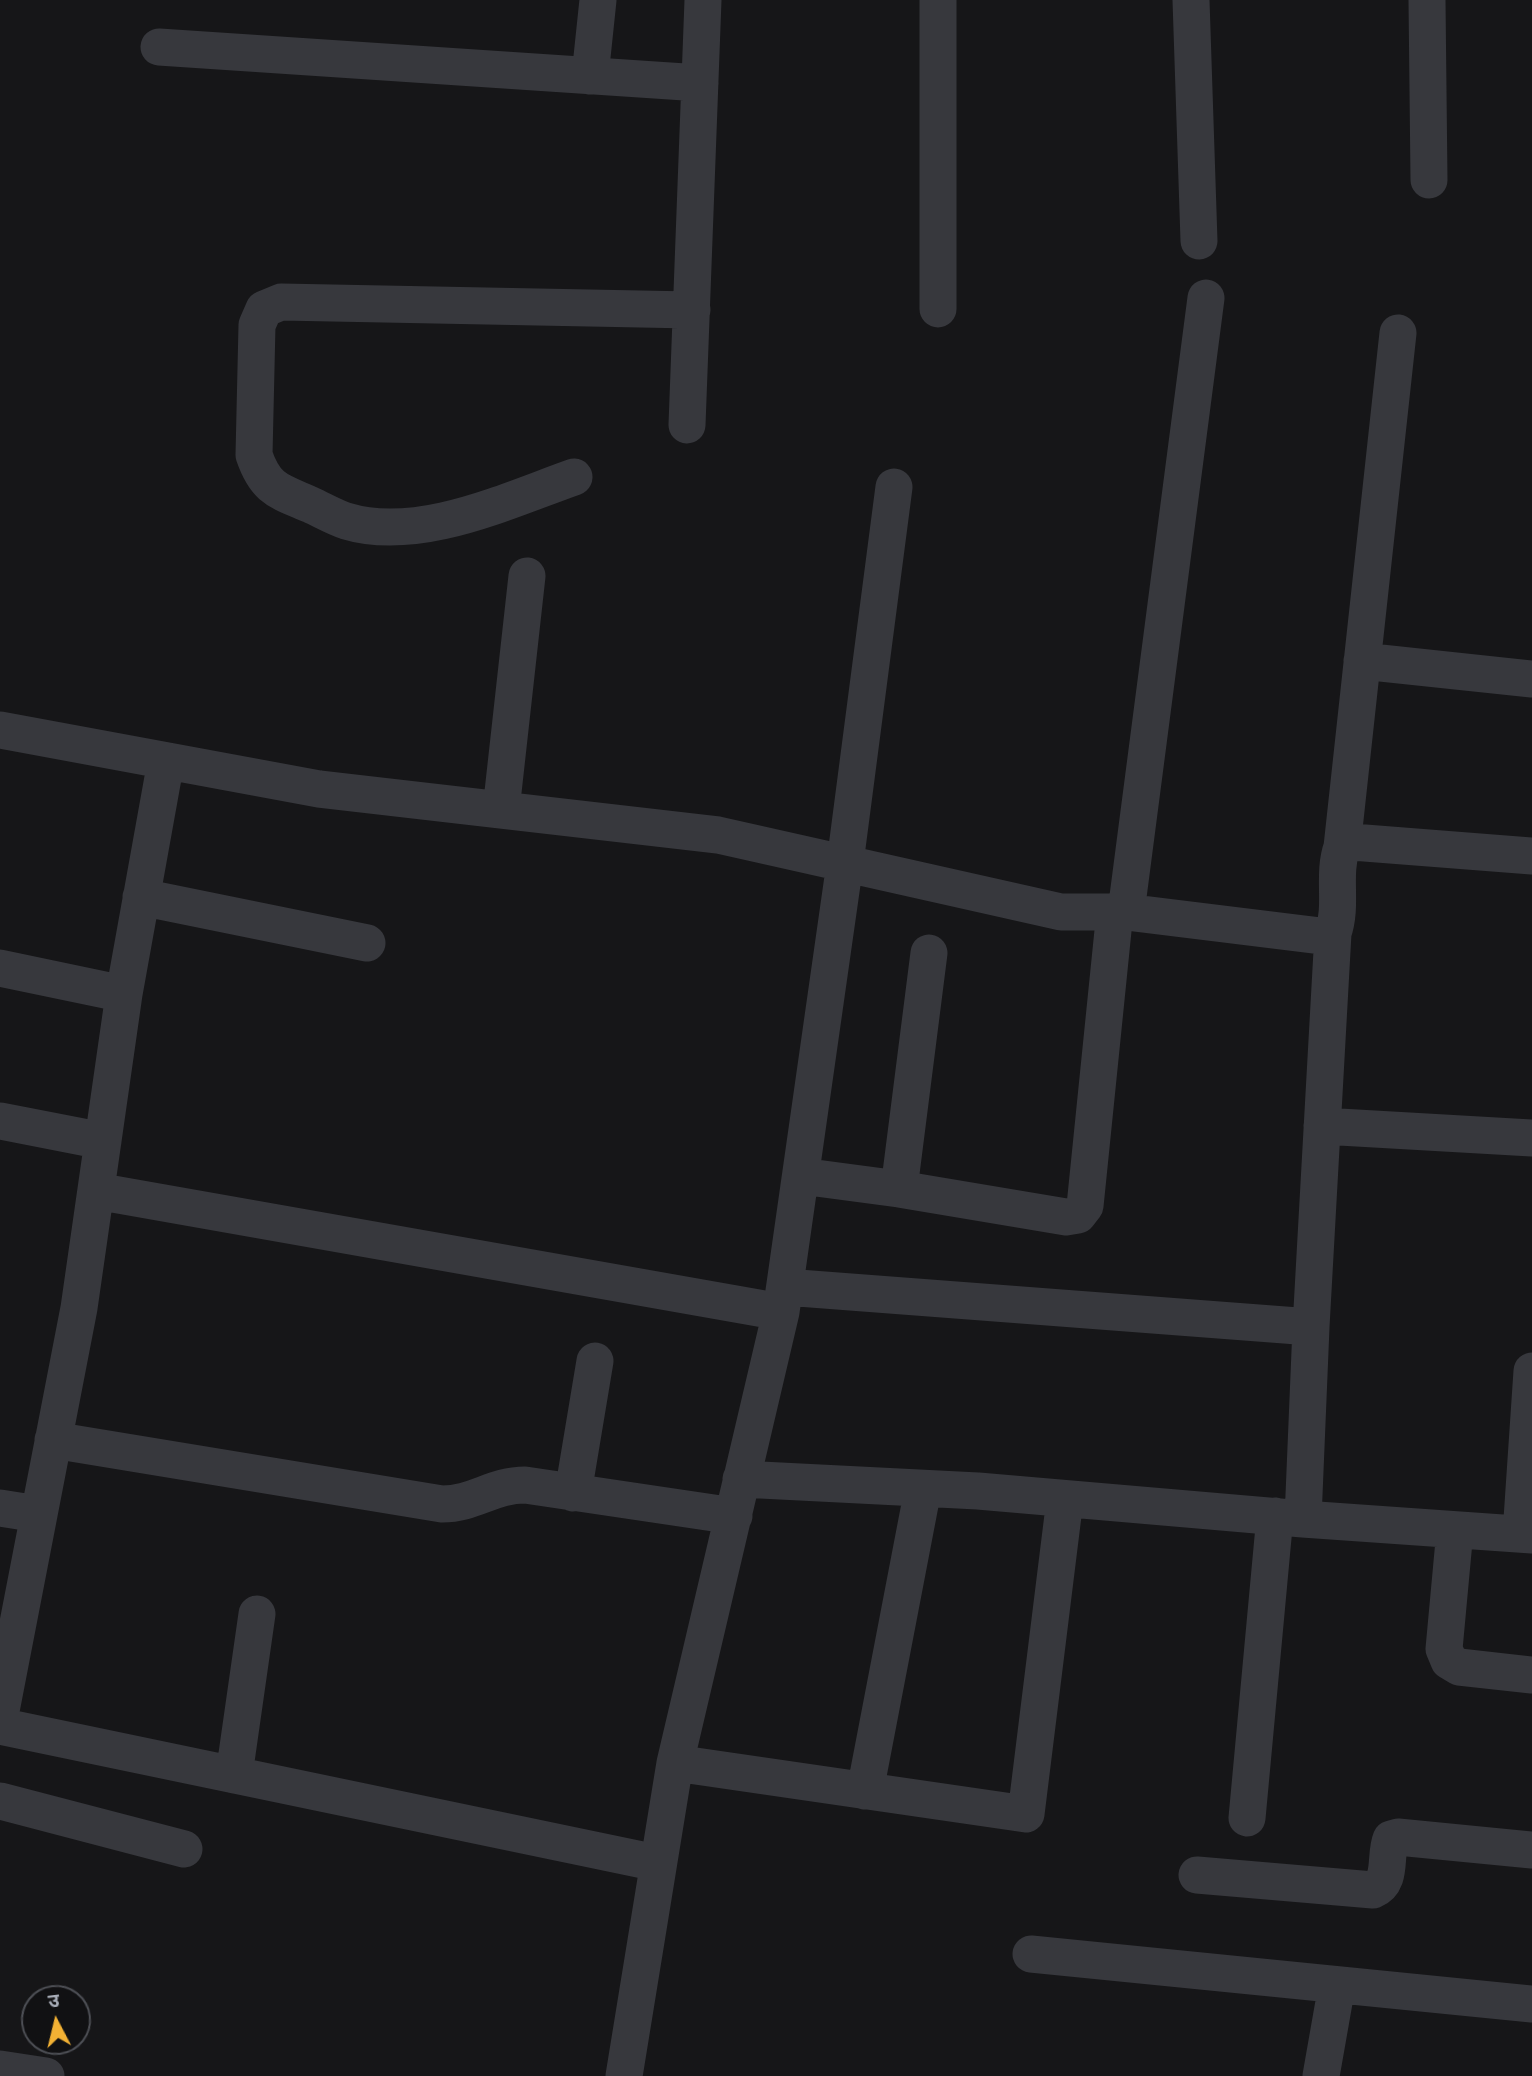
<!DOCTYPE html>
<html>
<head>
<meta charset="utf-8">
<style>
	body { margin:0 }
	#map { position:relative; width:1532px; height:2076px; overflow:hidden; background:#161618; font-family:Helvetica,"Noto Sans Devanagari",sans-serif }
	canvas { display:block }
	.north { position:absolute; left:21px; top:1985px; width:70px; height:70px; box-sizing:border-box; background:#111113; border:2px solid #4d4f55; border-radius:50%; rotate:353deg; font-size:19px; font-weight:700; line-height:28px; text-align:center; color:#a8adb8 }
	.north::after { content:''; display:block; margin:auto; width:24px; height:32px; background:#f2b134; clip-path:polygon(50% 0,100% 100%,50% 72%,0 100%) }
</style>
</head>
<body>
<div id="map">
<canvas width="1532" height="2076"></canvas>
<div class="north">उ</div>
</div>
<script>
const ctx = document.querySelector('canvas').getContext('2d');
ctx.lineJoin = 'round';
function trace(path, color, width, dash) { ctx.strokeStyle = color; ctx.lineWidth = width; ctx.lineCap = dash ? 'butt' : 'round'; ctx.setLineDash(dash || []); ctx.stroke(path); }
trace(new Path2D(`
	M938 0V309
	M1191 0 1199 241
	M1427 0 1429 180
	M159 47 700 83
	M590 76 598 0
	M687 425 703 0
	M574 477C506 501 418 543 346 521 334 517 322 510 311 505 279 491 266 490 254 455L257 325 264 309 281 302 692 310
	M1362 661 1532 679
	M0 730 319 789 718 835 1061 912H1126L1321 936 1333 933C1343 905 1332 875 1342 847L1352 842 1532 856
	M501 810 527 576
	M1342 847 1398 333
	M141 897 367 943
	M1126 912 1206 298
	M0 968 124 994
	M0 1121 103 1141
	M1322 1126 1532 1138
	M801 1176 899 1189 1066 1217 1078 1215 1085 1206 1115 911
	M899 1189 929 953
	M96 1191 781 1312
	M785 1287 1311 1327
	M53 1440 442 1504C474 1504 493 1485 525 1485L734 1516
	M741 1479 978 1491 1303 1519 1532 1535
	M573 1493 595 1361
	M0 1508 38 1514
	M1303 1519 1311 1327 1333 933
	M1455 1530 1444 1649 1449 1661 1459 1667 1532 1675
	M1521 1534 1532 1371
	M0 1716 79 1308 124 994 166 761
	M0 1726 657 1863
	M675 1763 1026 1814 1065 1499
	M234 1775 257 1614
	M865 1791 923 1489
	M0 1801 184 1849
	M1247 1818 1275 1516
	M1197 1875 1373 1890C1393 1882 1384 1856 1391 1839L1398 1837 1532 1850
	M1031 1954 1532 2004
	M0 2069 46 2076
	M624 2076 675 1763 781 1312 845 863 894 487
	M1321 2076 1337 1985`), '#37383d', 37);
</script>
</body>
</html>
